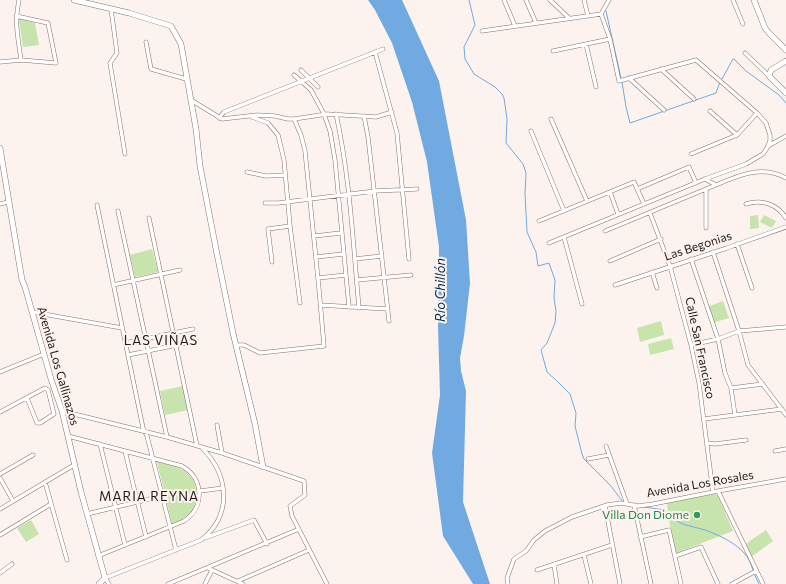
<!DOCTYPE html>
<html>
<head>
<meta charset="utf-8">
<style>
	body { margin:0 }
	canvas { display:block; background:#fcf2ee }
</style>
</head>
<body>
<canvas width="786" height="584"></canvas>
<script>
const ctx = document.querySelector('canvas').getContext('2d');
ctx.lineJoin = 'round';
function fillPath(path, color) { ctx.fillStyle = color; ctx.fill(path, 'evenodd'); }
function trace(path, color, width, dash) { ctx.strokeStyle = color; ctx.lineWidth = width; ctx.lineCap = dash ? 'butt' : 'round'; ctx.setLineDash(dash || []); ctx.stroke(path); }
function drawText(font, color, halo, rows, align = 'center') {
  ctx.font = font + ' Commissioner,sans-serif'; ctx.lineWidth = 4; ctx.setLineDash([]); ctx.textBaseline = 'middle'; ctx.strokeStyle = halo; ctx.fillStyle = color; for (const [text, x, y, turn = 0] of rows) {
    ctx.save(); ctx.translate(x, y); ctx.rotate((+turn || 0) * Math.PI / 180); ctx.textAlign = isNaN(turn) ? turn : align; if (halo) ctx.strokeText(text, 0, 0); ctx.fillText(text, 0, 0); ctx.restore();
  }
}
fillPath(new Path2D(`
	M21 19 35 23 39 45 23 47 19 21Z
	M758 215 759 228 750 229V216Z
	M764 215 776 221 772 228 760 222Z
	M152 249 158 272 135 277 130 255Z
	M723 301 729 318 712 323 707 307Z
	M661 321 664 335 640 342 637 328Z
	M671 338 674 349 650 355 648 344Z
	M183 386 188 410 165 415 160 391Z
	M157 462C166 464 179 466 186 472 201 484 200 509 183 519 180 521 175 522 172 524Z
	M714 493 718 496 733 531 676 553 670 526 667 503Z
	M31 520 39 534 26 542 17 528Z
	M766 530 773 541 751 557 744 545Z`), '#c7e4ad');
fillPath(new Path2D(`
	M368 0H402L439 81 466 220 470 283 464 336 460 358 461 371 466 391 463 502 490 584H473L443 536 432 453 440 395 438 326 439 247 427 162 412 102 392 43 375 10Z`), '#71aae0');
trace(new Path2D(`
	M469 0 475 25 464 47 465 59 474 74 495 87 502 94 504 98 507 119 506 143 523 164 526 173 525 194 527 232 536 252 538 266 549 263 555 280 554 298 556 311 555 323 547 343 541 350 547 372 558 382 570 394 576 413 575 426 582 454 584 459 610 485 623 502
	M606 11 621 78
	M722 79 733 59H734L746 71 779 95 786 103
	M622 82 626 107 630 123 716 93 720 82
	M644 507 665 510C677 526 689 525 705 530 719 535 736 543 745 554 749 558 751 565 753 570
	M754 573 759 584`), '#71aae0', 1);
const street = new Path2D(`
	M19 0C14 22 18 37 21 60
	M504 0 515 26
	M526 0 536 23
	M550 0 569 18
	M584 0 588 16
	M733 0 743 24
	M111 9 117 53 110 63 125 154
	M482 31 601 14 609 0
	M146 42 151 69 186 79
	M586 44 596 87
	M553 51 610 39
	M375 52 397 133 409 259
	M745 53 769 76
	M0 62 21 60 56 63 48 23 16 16
	M661 69 694 99
	M301 70 318 87
	M294 75 311 90 324 114 330 131 335 160 349 307
	M629 78 664 110
	M191 100 222 119 257 115 275 116 288 119H294L327 114 376 117 392 112
	M710 111 737 135
	M336 114C350 177 353 243 359 308
	M364 116 368 137 389 321
	M252 117 268 123 278 135 284 160 290 226
	M219 118 224 112 383 49
	M551 119 587 201
	M531 131 564 211
	M768 146 786 136
	M691 154 737 135 757 113
	M247 172 266 176 285 175
	M705 179 716 185C739 175 762 165 786 178
	M637 189 689 167 696 183
	M610 192 618 214
	M265 203H278L375 191 417 189
	M0 204 8 202
	M746 204C762 199 777 204 786 218
	M97 205 143 428 147 436 176 550
	M118 211 167 437
	M650 213 670 266 691 345 699 383 713 492
	M149 218 197 446
	M539 221 634 182 644 204
	M706 228V189L716 185
	M605 231 706 189
	M314 236 341 233
	M564 237 582 304
	M549 243 705 179 746 164 763 154 767 148 770 141V135L766 123 757 113 696 60 619 81 610 39 601 14
	M737 244 752 288
	M713 252 739 331 748 365 786 415
	M316 257 343 254
	M355 259 382 256
	M691 259 718 339 725 373 731 388 735 415
	M610 261 661 239
	M272 262 268 229 290 226 300 303
	M652 272 657 288
	M318 278 346 275
	M357 280 411 275
	M113 285 180 270
	M615 285 727 248 786 227
	M320 305 388 309
	M32 312 122 328
	M125 343 193 329
	M237 345H244L260 353 324 346 319 289 305 151 301 135 294 119
	M691 345 718 339 739 331 786 327
	M128 355 196 341
	M0 372 44 354
	M731 388 763 384
	M62 411 167 437 222 453 304 481 305 495 290 506 292 516 327 584
	M0 412C15 404 30 396 45 388L48 390 54 414 40 423H37L27 398
	M704 419 782 409
	M217 425 222 453
	M68 436 182 466C204 479 205 507 184 521L98 556
	M707 443 715 444 746 440
	M100 444 125 545
	M606 446 627 504
	M125 451 146 537
	M775 451 786 449
	M588 459 609 455
	M0 474 33 455
	M0 478 13 501
	M45 482 67 560
	M200 491 223 488
	M718 491 763 584
	M634 505 651 584
	M605 506 620 584
	M0 509 74 465
	M87 514 162 496
	M0 535 51 504
	M640 537 669 530 681 584
	M205 538 254 520 267 544
	M584 555 591 584
	M675 556 701 547 718 584
	M554 565 557 584
	M208 568 243 584
	M537 570 612 545
	M0 573 12 564
	M238 581 309 550
	M109 584 105 578 201 540C233 515 229 475 202 448
	M168 584 299 529
	M205 584 212 570
	M508 584 507 578 514 559 526 551 534 540 545 531 572 517 607 505 621 503 638 506 653 504 718 491 786 479
	M732 584 756 571`);
const secondary = new Path2D(`
	M74 0 129 13 171 26 181 44 196 129 200 166 216 249 233 333 255 424 263 467
	M754 0 765 28 769 33 786 50
	M786 61 771 70 769 76 786 93
	M0 148 22 280 25 287 51 379 62 411 81 492 105 578 99 584`);
trace(street, '#877169', 4.5);
trace(secondary, '#877169', 6);
trace(street, '#fff', 3.5);
trace(secondary, '#fff', 5);
for (const [x, y, r, color] of [
	[697,515,4,"#2e9e5b"]
]) { const dot = new Path2D(); dot.arc(x, y, r, 0, 2 * Math.PI); ctx.fillStyle = color; ctx.fill(dot); trace(dot, '#fcf2ee', 1.5); }
drawText('12px', '#221916', '#fcf2ee', [
	["Las Begonias",698,246,-18],
	["Calle San Francisco",700,348,78],
	["Avenida Los Gallinazos",58,366,74],
	["Avenida Los Rosales",700,484,-10]
]);
drawText('12px', '#27864d', '#fcf2ee', [
	["Villa Don Diome",689,515]
], 'right');
drawText('italic 13px', '#002b4d', '#fcf2ee', [
	["Río Chillón",441,290,-90]
]);
ctx.letterSpacing = '1px';
drawText('13px', '#221916', '#fcf2ee', [
	["LAS VIÑAS",161,341],
	["MARIA REYNA",149,497]
]);
ctx.letterSpacing = '0px';
</script>
</body>
</html>
